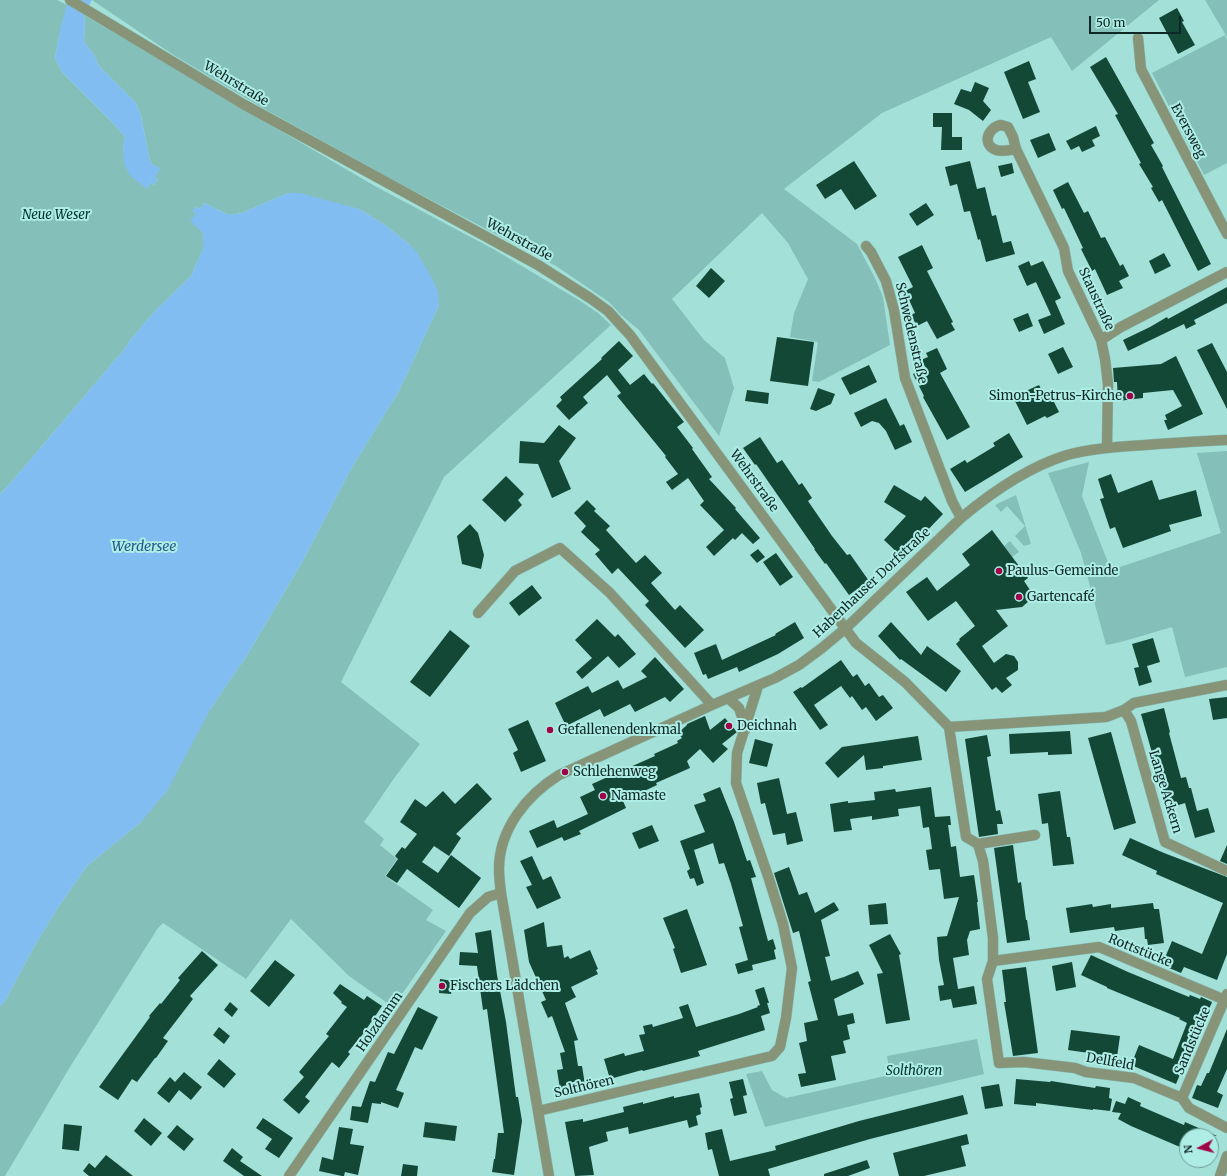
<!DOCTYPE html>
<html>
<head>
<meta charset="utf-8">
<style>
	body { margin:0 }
	#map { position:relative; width:1227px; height:1176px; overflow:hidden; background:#a2e0d8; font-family:Merriweather,serif }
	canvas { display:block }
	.north { position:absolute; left:1179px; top:1128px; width:40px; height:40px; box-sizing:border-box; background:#aeede5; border:1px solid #6e9e99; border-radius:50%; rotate:263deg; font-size:11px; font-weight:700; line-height:16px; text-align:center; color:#0f2826 }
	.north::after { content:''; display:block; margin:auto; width:14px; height:18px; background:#9f0346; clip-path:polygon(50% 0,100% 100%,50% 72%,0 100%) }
	.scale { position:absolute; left:1089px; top:16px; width:92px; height:18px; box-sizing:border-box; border:2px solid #0f2826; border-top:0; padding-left:5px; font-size:12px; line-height:14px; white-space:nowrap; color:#0f2826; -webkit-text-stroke:3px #aeede5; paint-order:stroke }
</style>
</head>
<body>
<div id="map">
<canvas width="1227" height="1176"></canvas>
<div class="north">N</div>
<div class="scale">50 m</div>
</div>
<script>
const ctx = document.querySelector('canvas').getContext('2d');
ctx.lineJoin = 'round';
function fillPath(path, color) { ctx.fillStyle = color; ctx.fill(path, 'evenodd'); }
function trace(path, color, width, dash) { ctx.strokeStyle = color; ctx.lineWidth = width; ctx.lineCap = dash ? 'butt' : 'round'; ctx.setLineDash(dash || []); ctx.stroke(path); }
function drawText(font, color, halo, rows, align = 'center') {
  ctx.font = font + ' Merriweather,serif'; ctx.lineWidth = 4; ctx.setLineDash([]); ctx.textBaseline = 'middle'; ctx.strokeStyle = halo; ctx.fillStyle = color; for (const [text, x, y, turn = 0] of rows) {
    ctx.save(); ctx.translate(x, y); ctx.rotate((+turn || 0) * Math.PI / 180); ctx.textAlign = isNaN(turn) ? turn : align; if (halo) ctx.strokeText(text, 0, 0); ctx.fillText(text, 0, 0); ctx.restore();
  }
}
fillPath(new Path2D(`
	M0 0H57L67 5 58 41 55 58 62 72 113 123 125 137 123 151 147 188 151 183 154 185 158 179 155 177 157 167 153 165 150 161 141 116 136 103 99 66 94 55 84 42 85 25 84 15 373 185 495 250 582 302 598 313 611 325 444 477 341 682 420 744 395 777 364 822 384 839 380 845 397 859 385 876 433 910 426 920 446 931 393 1007 349 976 291 919 246 979 163 923 158 928 70 1067 5 1176H0V1006L5 1001 34 947 59 906 87 866 141 822 211 708 246 657 301 564 351 469 399 391 439 305 409 244 385 225 359 209 288 193 242 213 229 215 204 203 200 209 196 207 193 211 196 214 203 233V249L191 276 154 312 132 338 122 352 7 487 0 494Z
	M92 0H1159L1072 71 1051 37 882 113 784 189 857 244 875 278 883 297 890 345 819 382 812 381 818 342 790 337 794 313 808 279 788 243 762 213 672 299 704 340 725 358 734 388 719 436 639 330 621 315 609 302 556 266 395 181 266 110 175 56Z
	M1205 0H1227V37Z
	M1225 35 1227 39V163L1204 175 1152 73Z
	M1227 451V667L1185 677 1172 627 1121 642 1106 645 1081 553 1048 473 1089 462 1082 496 1111 570 1221 533 1197 453Z
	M1016 495 1031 544 1024 546 1015 536 1025 526 1007 506 1001 512 995 505Z
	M1010 541 1019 552 1012 557 1004 546Z
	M977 1039 984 1074 765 1127 746 1074 762 1071 772 1090 786 1098 890 1075 887 1056Z`), '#84c0b9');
fillPath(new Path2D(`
	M69 0H92L84 15 85 25 84 42 94 55 99 66 136 103 141 116 150 161 153 165 161 168 155 177 158 179 154 185 151 183 147 189C142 185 136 181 132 177 122 167 122 149 125 137L113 123 62 72 55 58 61 25 67 5Z
	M288 193H300L359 209 385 225 409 244 418 254 434 282 438 292 439 305 399 391 351 469 301 564 246 657 211 708 167 791 141 822 87 866 59 906 34 947 5 1001 0 1006V494L7 487 122 352 132 338 154 312 191 276 203 249V233L190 221 196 214 192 211 196 207 200 209 204 203 229 215 242 213Z`), '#82bdf1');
fillPath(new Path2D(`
	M1177 8 1184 21 1182 22 1195 45 1178 54 1159 18Z
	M1106 57 1154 143 1151 145 1163 166 1162 167 1211 264 1198 271 1162 200 1159 202 1151 188 1153 187 1139 164 1141 163 1115 115 1118 114 1090 67Z
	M1029 61 1036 79 1028 82 1040 112 1023 119 1004 72Z
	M975 82 989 88 983 101 991 110 983 121 969 110 954 104 961 89 971 92Z
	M933 113H952V137H962V150H941L942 127H933Z
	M1096 126 1100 136 1092 140 1095 146 1082 152 1079 146 1071 150 1066 141Z
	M1049 133 1056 150 1038 158 1030 140Z
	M854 161 877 196 855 210 841 189 825 199 816 185Z
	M970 161 977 189 985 187 992 216 996 215 1003 243 1011 241 1015 254 986 262 980 239 978 240 970 211 964 212 957 184 950 186 945 167Z
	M1012 163 1014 173 1001 177 998 166Z
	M1068 182 1084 213 1088 211 1101 238 1105 237 1120 266 1123 264 1129 276 1119 281 1123 288 1107 295 1095 269 1092 271 1081 249 1083 248 1064 208 1062 209 1053 190Z
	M926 203 934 215 917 226 909 214Z
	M922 245 933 268 927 271 953 322 951 323 955 330 937 339 927 321 917 326 911 315 915 313 905 291 913 287 898 257Z
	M1164 253 1171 266 1155 274 1149 261Z
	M1029 261 1031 266 1043 261 1061 298 1055 301 1065 324 1044 334 1038 320 1051 315 1036 282 1027 286 1018 266Z
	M711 268 725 281 709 298 696 286Z
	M1227 287V303L1194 320 1196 324 1186 329 1184 324 1128 351 1123 340 1150 327 1167 317 1168 319Z
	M1028 313 1033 326 1019 332 1013 319Z
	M777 337 814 342 808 386 770 381Z
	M619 341 633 356 618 370 630 385 644 374 652 384 653 383 684 422 677 427 693 448 692 449 712 477 709 479 736 508 735 509 760 538 753 544 742 533 735 540 733 538 714 556 706 547 724 530 700 505 704 501 688 478 672 490 666 482 678 474 665 457 666 456 617 396 621 393 607 375 583 397 588 403 569 420 556 406 562 400 560 397 602 359 601 358Z
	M1212 343 1227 372V409L1197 350Z
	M1063 347 1073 367 1058 374 1048 354Z
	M937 348 947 369 940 373 970 427 947 440 923 397 924 396 913 374 926 368 921 360 928 357 926 353Z
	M1176 356 1203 414 1168 430 1164 420H1167L1165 415 1182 406 1173 390 1143 393V398L1118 401 1117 382H1114L1113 368 1161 364Z
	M869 365 877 382 850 395 841 378Z
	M1039 385 1045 397 1050 394 1059 412 1047 418 1045 416 1027 425 1013 397Z
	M818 388 835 394 831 404 816 411 810 409Z
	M747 390 769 393 768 404 745 401Z
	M886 398 900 426 904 424 912 442 895 450 886 431 879 423 872 421 861 427 854 413Z
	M559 425 576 438 559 461 571 489 552 498 538 464 519 463 520 441 544 443Z
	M1009 433 1023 457 965 492 950 469 965 460 967 463 995 446 993 443Z
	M760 437 777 463 782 460 799 485 802 483 812 498 808 501 832 536 847 555 850 554 869 581 849 595 826 563 825 564 814 549H815L756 464 755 465 743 448Z
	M1111 474 1118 493 1152 480 1159 500 1196 490 1202 516 1169 525 1171 531 1123 548 1115 527 1110 529 1100 499 1104 498 1098 479Z
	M506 476 524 494 518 500 522 505 505 522 482 500Z
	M894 485 921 501 925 496 943 514 902 557 884 540 906 516 884 502Z
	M587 500 596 509 594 511 610 526 606 530 636 563 645 555 662 573 651 583 675 610 680 605 704 630 685 648 645 605 649 601 618 568 612 574 595 554 600 550 581 532 586 526 574 513Z
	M470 524 478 533 484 555 481 569 462 564 457 536Z
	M992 530 1028 578 1024 581 1032 593 1029 601 1022 607 996 610 1008 626 982 646 994 663 1006 654 1014 656 1018 662V670L1006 678 1012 685 1002 693 996 687 992 690 956 644 960 640 959 639 975 626 956 601 928 621 906 592 927 577 937 591 970 565 962 554Z
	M758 549 765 557 757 563 750 555Z
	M776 553 793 577 780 586 763 562Z
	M532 585 542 598 519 616 509 603Z
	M597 619 615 637 618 634 636 654 619 668 608 656 582 679 576 672 592 658 575 640Z
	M795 622 804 638 778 654 739 672 737 667 708 679 706 674 703 675 694 653 716 644 722 660 776 635 775 634Z
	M891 622 921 655 927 646 961 671 946 692 901 659 900 660 878 636Z
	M450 630 470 646 430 697 410 682Z
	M1153 638 1160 662 1147 666 1152 682 1139 686 1134 668 1139 667 1132 644Z
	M655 657 684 689 670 702 665 697 635 712 630 704 604 717 600 709 566 726 555 703 588 686 592 693 618 680 623 689 647 677 641 671Z
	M841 660 853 677 857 674 865 686 869 683 879 697 883 695 893 708 876 721 866 707 862 710 852 696 850 698 841 686 814 705 828 725 820 730 793 692 801 687 802 688Z
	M1227 697V718L1213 720 1209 699Z
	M1164 708 1170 732 1169 733 1181 778 1186 777 1189 788H1191L1197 811 1208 808 1215 832 1195 838 1185 803 1169 808 1166 795H1164L1141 714Z
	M705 716 710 730 725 718 737 732 722 744 728 749 713 763 700 749 687 761 690 768 656 783 657 785 623 801 626 808 579 831 581 834 564 841 562 837 537 848 529 831 554 820 557 828 588 814 580 797 595 790 592 784 655 756 654 754 678 743 677 741 682 738 678 733 687 725V724Z
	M528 720 546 761 521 772 513 753 518 750 508 729Z
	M1070 731 1072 754 1048 755V752L1010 754 1009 734Z
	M1111 732 1136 823 1114 830 1088 738Z
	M987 735 991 756 987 757 996 811 1000 810 1003 824H997L998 834 979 837 965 739Z
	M918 736 922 760 883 766V768L866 770 864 755 838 778 825 763 842 747Z
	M755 739 773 744 767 767 749 763Z
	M779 778 787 814 796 812 803 841 787 845 785 833 773 835 765 803 761 804 757 783Z
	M477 783 492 799 456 834 461 838 449 856 434 846 422 862 438 873 451 855 481 878 459 908 407 869 397 883 386 876 398 859 395 856 402 847 405 849 417 834 400 822 415 799 426 807 443 791 455 804Z
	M720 787 734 822 747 861 750 860 756 877 751 878 768 941 773 939 776 949 774 950 776 959 752 965 753 970 738 974 735 964 748 960 739 927 743 926 731 884 724 863 719 864 713 843 694 850 704 883 697 886 694 878 690 879 687 871 690 869 680 841 705 832 694 805 706 801 703 794Z
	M931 787 935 817 950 816 951 825H948L951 847 956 846 960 877 974 875 978 902H977L980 929 970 931 967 940 969 955 953 958 958 989 974 986 977 1004 953 1008 951 999 940 1001 938 986 944 985 939 960 937 937 947 936 959 897 944 899 940 869 929 870 926 850 932 849 929 827 923 828 920 806 898 809 899 816 872 820V816L850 819 852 830 834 832 830 804 848 801V803L875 800 874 792 895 789 896 792Z
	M1060 791 1067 837H1070L1074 864 1053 866 1048 823 1042 824 1038 794Z
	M652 825 659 841 639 849 632 833Z
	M1130 838 1164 853 1227 877V954L1217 980 1184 967 1181 973 1162 965 1172 941 1202 954 1223 903 1156 874 1157 871 1122 855Z
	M1013 845 1018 883 1021 882 1026 920H1027L1030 940 1007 943 994 848Z
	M1227 845V864L1220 861Z
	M532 856 543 880 551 876 561 898 537 909 526 887 532 885 520 861Z
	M789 867 799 895 807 892 815 913 834 902 839 910 821 920 830 956 825 957 831 981 844 977 858 971 864 984 834 999 838 1016 853 1013 855 1023 847 1025 850 1039 843 1041 846 1053 831 1056 836 1080 801 1087 798 1074 806 1073 799 1043 807 1041 804 1023 818 1020 808 982 811 981 799 931 793 933 774 873Z
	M886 903 888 924 870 925 868 905Z
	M1153 903 1154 909H1159L1164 943 1148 945 1147 939H1145L1144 927 1115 931 1114 927 1070 933 1066 908 1092 904 1093 907 1111 904V908Z
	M687 909 707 965 681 973 673 949 675 948 663 918Z
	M544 922 547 947 562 945 564 958 568 956 570 959 590 950 598 969 596 970 598 974 571 987 576 997 565 1003 578 1040 574 1041 578 1066H582L585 1085 560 1089 557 1070 563 1069 560 1053 565 1052 552 1016 548 1018 541 1002 546 1000 529 962 524 930Z
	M491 930 497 975 506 1022 516 1097H518L522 1121 514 1175 492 1172 494 1159H495L498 1133H504L489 1024 487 1009 483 1010 477 966 459 965 460 952 478 953 475 933Z
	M890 934 901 954 899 955 910 1020 886 1024 877 974 883 973 869 945Z
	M202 951 218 965 190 996 193 999 163 1038 168 1041 156 1058H155L137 1082 132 1079 118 1100 99 1087 150 1017 149 1016 160 1003 161 1004 180 980 178 978Z
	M1091 955 1128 972 1189 997 1190 995 1200 999 1201 997 1212 1002 1201 1029 1199 1028 1176 1084 1131 1065 1139 1045 1173 1059 1187 1023 1179 1019 1180 1018 1107 988V987L1081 975Z
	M275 960 295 975 269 1007 250 991Z
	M1072 962 1076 987 1056 991 1052 966Z
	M1026 967 1038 1053 1013 1056 1004 1002H1006L1002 970Z
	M440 979 453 981 451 994 439 993Z
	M340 984 364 1000 367 996 382 1006 363 1034 348 1052 350 1054 339 1068 332 1062 305 1097 310 1101 299 1114 283 1100 304 1077 299 1072 329 1036 326 1034 347 1007 341 1003 342 1002 333 993Z
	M764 987 769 1003H767L770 1013 761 1016 765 1030 698 1051 700 1056 643 1071 642 1070 610 1079 604 1059 624 1053 625 1056 644 1051 639 1035 645 1034 643 1026 652 1024 653 1027 683 1018 679 1007 688 1004 696 1027 739 1014 758 1007 757 1006 760 1005 755 990Z
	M230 1002 238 1009 232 1017 224 1010Z
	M418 1007 438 1017 422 1050 415 1047 396 1090 404 1093 398 1108 381 1102V1104L372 1103 368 1123 350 1120 352 1106 361 1107 370 1081 375 1082 388 1052 394 1054Z
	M219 1027 230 1036 224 1044 213 1035Z
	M1227 1029V1069L1217 1092 1223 1095 1218 1108 1192 1098 1197 1085 1201 1086 1207 1073H1209Z
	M1071 1030 1120 1036 1117 1057 1068 1050Z
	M219 1059 236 1074 224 1088 207 1074Z
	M184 1072 202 1087 191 1100 179 1090 169 1103 157 1093 170 1077 175 1082Z
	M743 1079 747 1095 743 1096 747 1113 734 1116 730 1099 733 1098 729 1082Z
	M1016 1079 1050 1082 1051 1081 1095 1088 1096 1086 1110 1088 1109 1098 1112 1099 1110 1111 1093 1109V1110L1036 1103V1106L1014 1104Z
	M999 1084 1003 1106 985 1109 981 1087Z
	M699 1093 702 1107 700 1108 701 1114 696 1116 698 1125 689 1128 687 1120 629 1134 628 1127 606 1132 608 1141 589 1147 594 1175 575 1176 565 1122 583 1119V1122L624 1112 623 1107 643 1102V1104L674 1096V1098Z
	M963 1095 968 1114 870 1139 768 1169 770 1176H719L712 1149 708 1150 705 1133 722 1129 730 1161 776 1150 775 1146 859 1121Z
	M1128 1097 1141 1103 1140 1106 1184 1125 1185 1122 1217 1136H1187V1150L1131 1126 1118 1119 1121 1113 1112 1112 1116 1101 1125 1104Z
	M144 1118 162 1133 151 1146 134 1131Z
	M263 1118 293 1138 279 1158 265 1149 272 1139 256 1128Z
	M425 1122 457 1126 455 1141 423 1137Z
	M64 1124 82 1126 79 1151 62 1149Z
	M177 1125 194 1139 184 1151 167 1137Z
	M339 1127 353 1129 350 1144 364 1146 358 1175 345 1172 344 1176H342L319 1171 322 1157 333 1160Z
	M967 1134 969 1144 961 1146 966 1166 924 1176H899L893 1153Z
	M232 1148 243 1157 240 1161 262 1176H244L223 1161Z
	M106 1155 133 1176H89L83 1171 89 1163 95 1168Z
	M867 1160 870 1168 848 1176H824V1174Z
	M403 1164 418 1166 417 1176H401Z`), '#134836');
const minor = new Path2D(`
	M70 0 243 104 538 265 590 298 608 311 630 335 856 643 905 682 949 727 1106 717 1124 710 1134 703 1227 685
	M1138 38 1141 69 1227 234
	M1001 125 1008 127 1013 137 1016 149C1010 150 1002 152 996 150 982 145 987 128 1001 125Z
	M1016 149 1064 248 1068 271 1101 340 1105 359 1108 384 1107 447
	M866 246 871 252 886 281 894 310 905 378 952 501 961 518
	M1101 340 1121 327 1227 272
	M478 613 515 571 560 548 610 593 712 705
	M728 698 739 708 746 729
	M1124 710 1131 721 1165 842 1227 871
	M949 727 966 837 978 844 983 861 993 938V961L987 979 999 1063 1024 1062 1075 1068 1086 1072 1134 1078 1182 1098 1189 1108 1227 1128
	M978 844 1035 835
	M993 961 1099 947 1225 1000
	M1182 1098 1227 994
	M538 1111 772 1056 780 1047 786 1018 792 968 783 924 769 879 736 783 737 753 758 686
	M289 1176 470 913 488 897 501 893
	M549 1176 501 893C500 885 499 877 499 869 499 829 527 795 559 775L712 705 775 678 799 665 822 648 846 628 961 518C992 492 1028 467 1067 455 1093 448 1119 447 1145 445 1172 443 1200 441 1227 440
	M1220 1176 1227 1156`);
trace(minor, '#85bbb4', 11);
trace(minor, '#889478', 10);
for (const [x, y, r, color] of [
	[1130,396,4,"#9f0346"],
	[999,571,4,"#9f0346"],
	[1019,597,4,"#9f0346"],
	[729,726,4,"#9f0346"],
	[550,730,4,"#9f0346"],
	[565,772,4,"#9f0346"],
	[603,796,4,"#9f0346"],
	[442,986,4,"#9f0346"]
]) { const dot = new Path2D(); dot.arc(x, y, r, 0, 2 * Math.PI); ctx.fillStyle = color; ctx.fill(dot); trace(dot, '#aeede5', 1.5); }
drawText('13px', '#0f2826', '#aeede5', [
	["Wehrstraße",236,84,31],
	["Eversweg",1188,131,62],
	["Wehrstraße",519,240,29],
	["Staustraße",1096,299,65],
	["Schwedenstraße",911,333,77],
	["Wehrstraße",754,481,54],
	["Habenhauser Dorfstraße",872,583,-43],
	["Lange Ackern",1165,792,73],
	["Rottstücke",1140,951,22],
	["Holzdamm",380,1022,-55],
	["Sandstücke",1193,1041,-67],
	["Dellfeld",1110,1062,10],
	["Solthören",584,1087,-13]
]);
drawText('italic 13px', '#00312d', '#aeede5', [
	["Neue Weser",56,215],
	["Solthören",914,1071]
]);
drawText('13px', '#0f2826', '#aeede5', [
	["Simon-Petrus-Kirche",1122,396,"right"],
	["Paulus-Gemeinde",1007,571],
	["Gartencafé",1027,597],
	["Deichnah",737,726],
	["Gefallenendenkmal",558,730],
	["Schlehenweg",573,772],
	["Namaste",611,796],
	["Fischers Lädchen",450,986]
], 'left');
drawText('italic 14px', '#1c5b8c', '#aeede5', [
	["Werdersee",144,547]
]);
</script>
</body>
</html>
